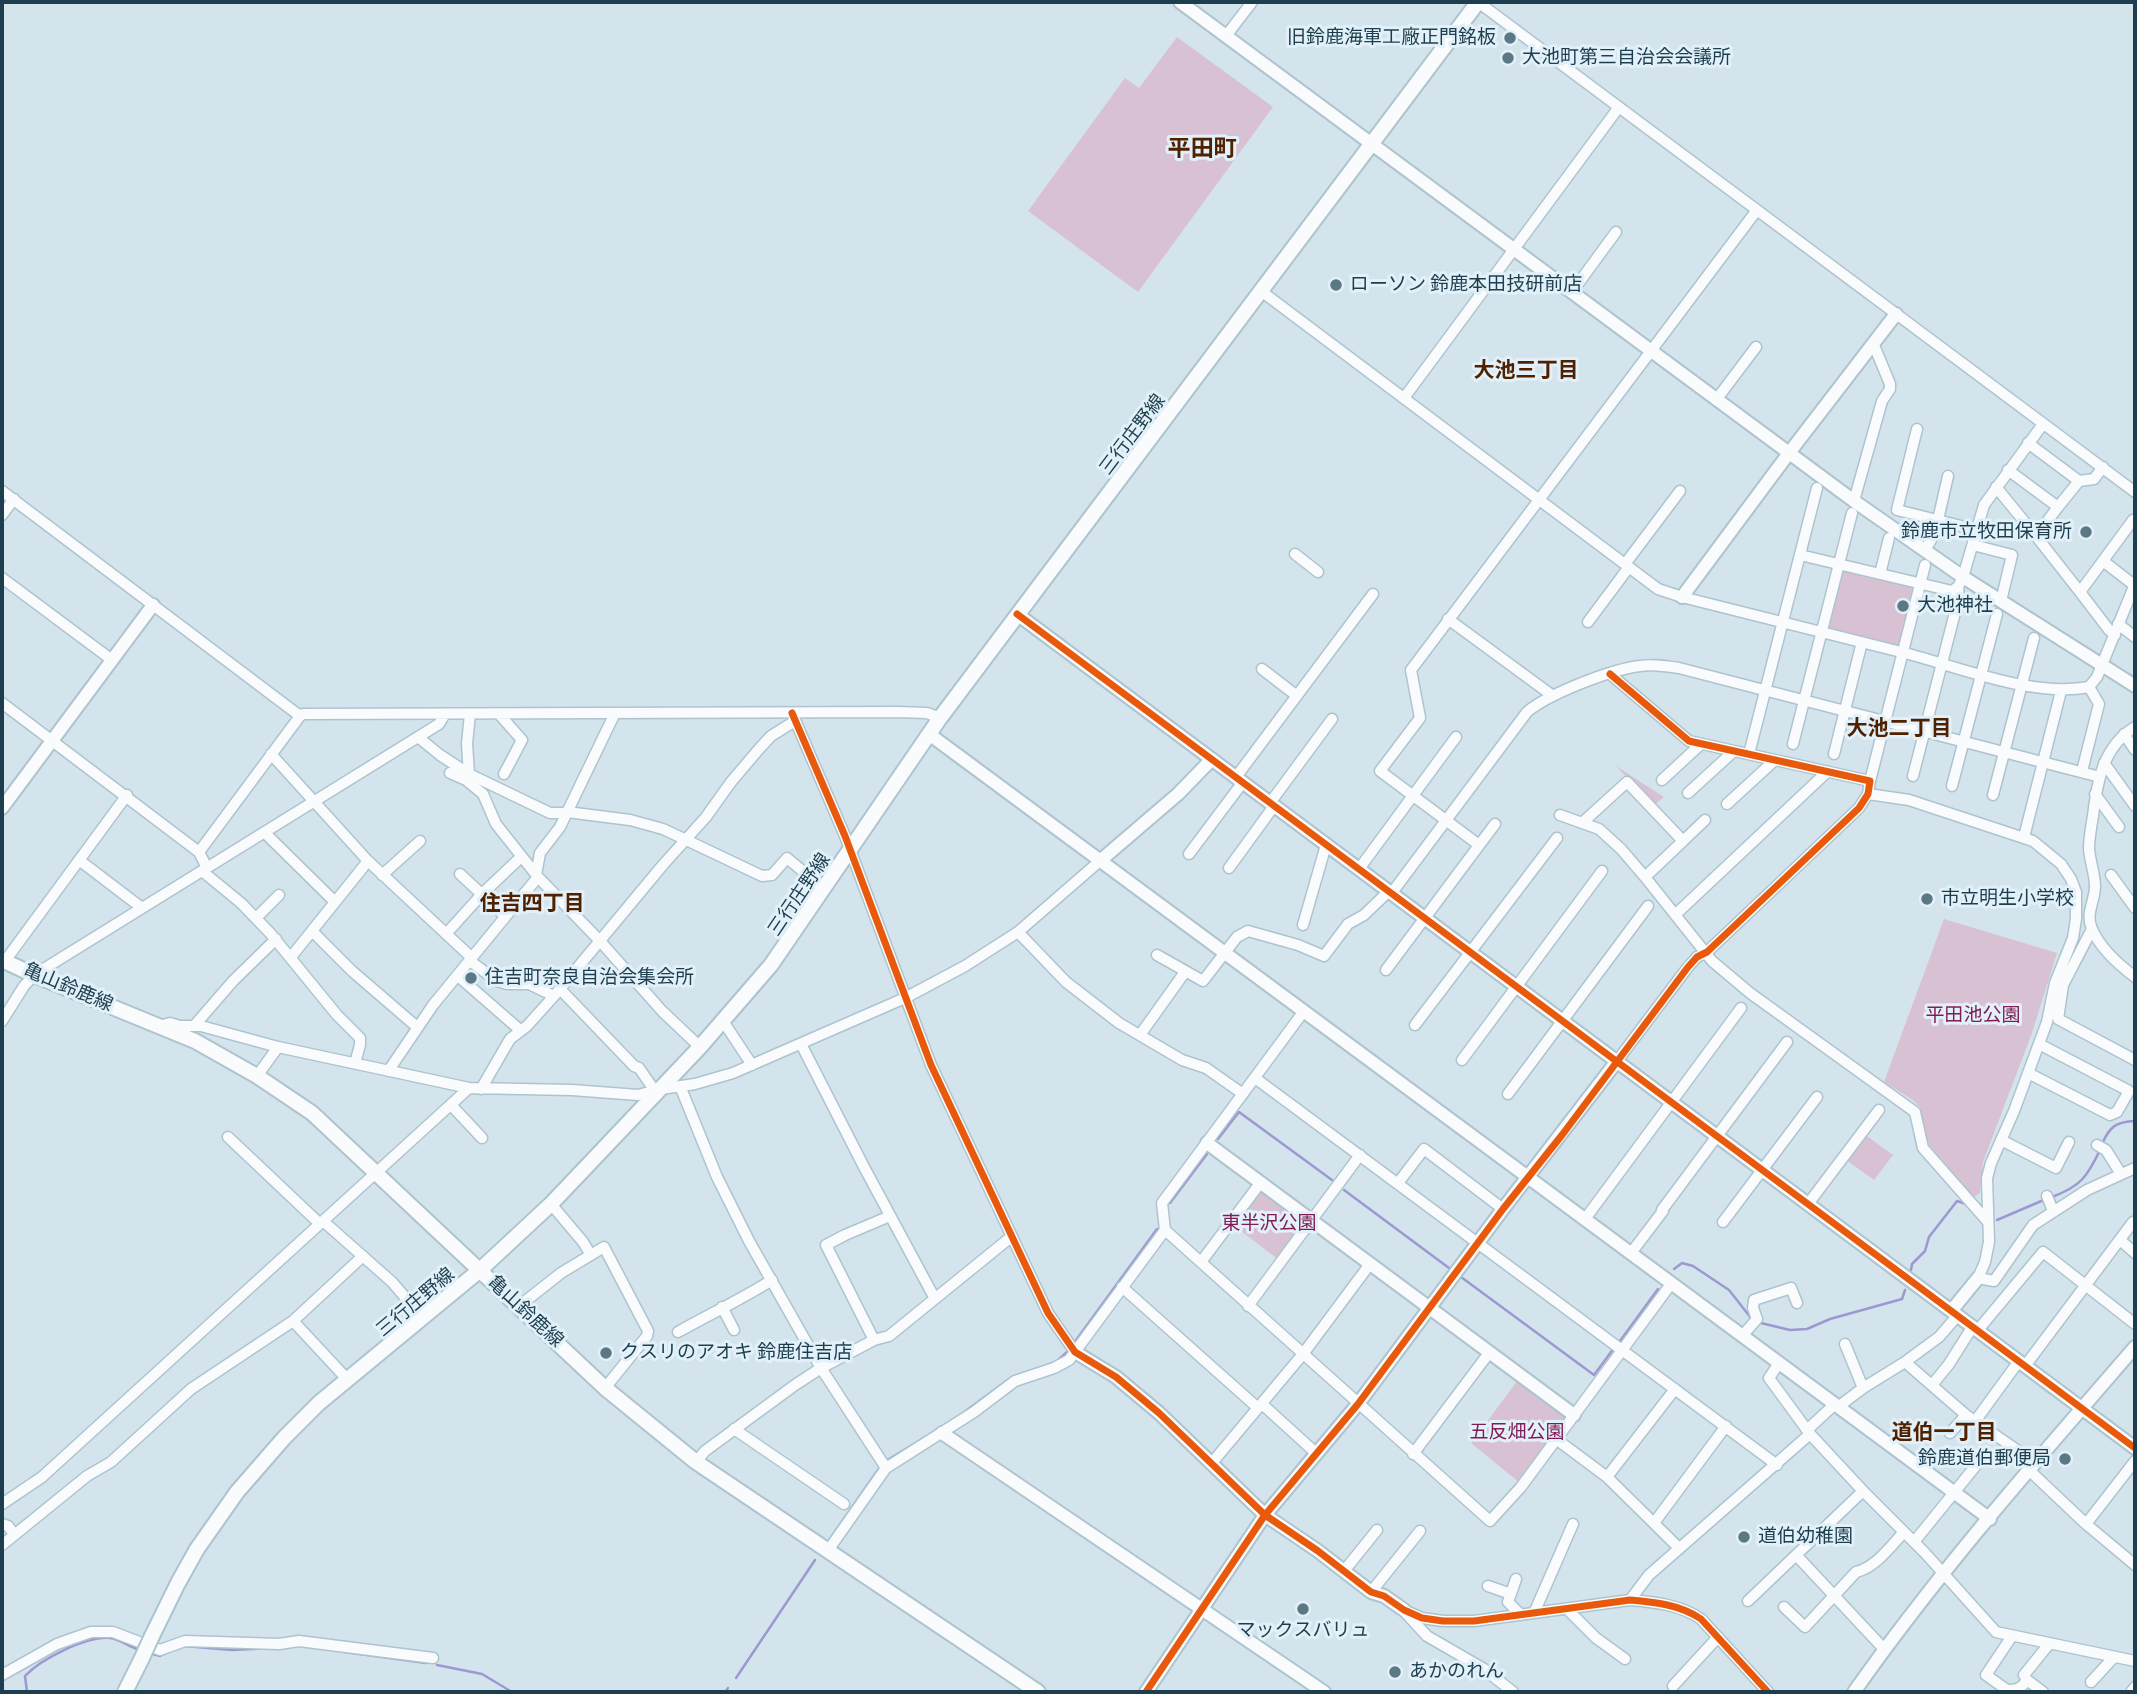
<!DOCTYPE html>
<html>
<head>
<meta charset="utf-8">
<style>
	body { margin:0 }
	#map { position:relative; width:2137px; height:1694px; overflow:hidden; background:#d4e4ec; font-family:Signika,sans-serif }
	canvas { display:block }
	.frame { position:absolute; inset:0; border:4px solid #1d3e4e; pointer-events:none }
</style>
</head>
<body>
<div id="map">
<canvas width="2137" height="1694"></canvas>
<div class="frame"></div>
</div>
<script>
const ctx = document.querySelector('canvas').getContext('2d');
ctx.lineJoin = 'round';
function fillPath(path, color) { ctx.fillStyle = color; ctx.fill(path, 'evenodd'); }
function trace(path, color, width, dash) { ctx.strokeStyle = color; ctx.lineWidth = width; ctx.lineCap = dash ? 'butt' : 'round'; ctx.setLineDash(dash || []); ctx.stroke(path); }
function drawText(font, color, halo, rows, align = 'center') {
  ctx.font = font + ' Signika,"Noto Sans JP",sans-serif'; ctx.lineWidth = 6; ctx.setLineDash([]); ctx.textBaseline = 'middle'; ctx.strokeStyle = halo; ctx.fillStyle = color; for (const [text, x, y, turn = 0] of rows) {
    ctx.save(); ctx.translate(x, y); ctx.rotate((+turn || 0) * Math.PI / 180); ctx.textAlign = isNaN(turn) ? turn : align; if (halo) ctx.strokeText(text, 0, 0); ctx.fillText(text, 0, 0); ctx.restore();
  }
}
fillPath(new Path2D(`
	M1177 37 1273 107 1138 292 1028 211 1125 78 1139 88Z
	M1843 568 1916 586 1901 648 1829 630 1828 625 1840 570Z
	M1616 766 1664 797 1653 806Z
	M1944 919 2057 953 2032 1033 1983 1162 1980 1193 1974 1197 1930 1146 1924 1132 1920 1107 1913 1100 1884 1082Z
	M1864 1134 1893 1155 1874 1180 1846 1160Z
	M1259 1190 1264 1191 1303 1220 1304 1226 1279 1260 1233 1225Z
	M1518 1380 1567 1419 1520 1483 1471 1443Z`), '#d8c1d3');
trace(new Path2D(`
	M1218 1139 1239 1112 1332 1180
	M2102 1144C2110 1126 2116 1122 2135 1121
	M1344 1190 1449 1268
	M2052 1197C2081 1186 2087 1177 2100 1150
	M1170 1203 1207 1154
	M1997 1220 2046 1199
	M1674 1269 1682 1263 1693 1266 1729 1290 1751 1318
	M1911 1270 1912 1264 1925 1251 1929 1237 1957 1201 1969 1205
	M1461 1277 1594 1375 1614 1348
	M1761 1323 1790 1330 1807 1329 1830 1319 1902 1299 1905 1290
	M1620 1341 1658 1289
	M1074 1343 1157 1229
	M1047 1365 1056 1362 1067 1352
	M963 1413 1012 1377 1031 1371
	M886 1461 955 1419
	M830 1539 880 1467
	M184 1646 232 1650 272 1648
	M345 1652 426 1663
	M153 1654 160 1656 166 1653
	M437 1665 482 1674 512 1692
	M736 1678 815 1560
	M27 1692 25 1676C41 1659 86 1636 110 1638 119 1639 128 1646 137 1649
	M725 1692 728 1688`), '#9d98d1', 2.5);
const minor = new Path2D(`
	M1478 2 2135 492
	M1226 36 1252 2
	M1261 291 1658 589 1682 597C1755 616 1828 633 1901 652 1957 666 2032 698 2089 687L2097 677 2135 584
	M1572 292 1616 232
	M1404 398 1619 107
	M1716 400 1756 347
	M1917 429 1897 510 1977 530
	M2028 443 2079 481 2094 479 2103 467
	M2008 470 2058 507 2079 481
	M1996 487 2036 536 2058 507
	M2 491 300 716 303 714 898 712 927 713 940 718
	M1854 501 1882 401 1890 389V384L1873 343
	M2 515 14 499
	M1938 520 1948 476
	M2036 536 2080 592 2133 520 2135 522
	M1973 545 2012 555 2001 601
	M1925 550 1931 540 1935 520
	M1295 554 1318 572
	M1800 555 1952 591 1958 587 1963 577 1984 505 2043 424
	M2103 561 2134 585
	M1625 564 1680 491
	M1880 574 1889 538
	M2 578 112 660
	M2080 592 2109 630 2115 635
	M1448 619 1553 696
	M1588 622 1629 567
	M2118 624 2135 637
	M1262 669 1297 696
	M1610 674 1689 741 1870 781 1868 794 1859 808 1707 952 1697 957 1688 967 1617 1061
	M2 703 199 852 207 868
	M792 713 845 836 931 1065 1048 1313 1075 1352
	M499 714 522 740 504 774
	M2135 727C2103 746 2097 782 2093 816 2091 827 2089 838 2089 849 2090 862 2095 874 2095 886 2095 901 2085 914 2092 929 2100 948 2119 965 2135 977
	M2124 734 2135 750
	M418 737 440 755 469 774 550 813H567
	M1793 744 1852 513
	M271 754 368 861 471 957
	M1749 754 1817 488
	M1834 754 1862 642
	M2104 763 2135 806
	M2082 771 2099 704 2089 687
	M450 773 466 780 483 794 496 824 538 877 600 941 662 1011 700 1047
	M1913 776 1959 597 1958 587
	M1236 777 1373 594
	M466 779 469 774 467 744 470 714
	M1662 780 1701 744
	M1870 781 1925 565
	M1952 786 1997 614
	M1688 793 1734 751
	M1868 794 1909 800 2033 841 2061 864 2071 879 2076 892V919L2073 938 2055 983 2047 1022 2014 1111 1991 1163 1987 1178 1989 1242 1985 1262 1978 1278 1994 1281 2033 1225 2087 1190 2135 1168
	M2095 794 2119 827
	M1993 795 2034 638
	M1270 803 1332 719
	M1727 804 1775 760
	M567 812 630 820 663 829 762 876 772 875 787 858 824 889
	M1560 815 1599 829 1621 849 1645 877 1712 961 1750 993 1915 1112 1923 1148 1988 1222
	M1582 823 1627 782 1683 841 1645 877
	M265 833 334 901
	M2024 837 2061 691
	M1683 841 1705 820
	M1479 845 1380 771 1420 718 1411 670 1757 210
	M199 852 300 716
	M1189 854 1243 782
	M79 860 142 908
	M1229 868 1274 806
	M1359 869 1456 737
	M202 871 241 903 270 933 337 1015 360 1038V1045L355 1063
	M460 874 505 916
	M382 875 420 841
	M536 875 540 853 560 827 615 713
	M2111 875 2135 908
	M1391 894 1527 712C1548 694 1612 669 1640 666 1653 664 1666 666 1679 668L2100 777
	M1676 914 1827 772
	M256 918 279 895
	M1303 925 1326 845
	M312 931 352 971 417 1027
	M1018 932 1066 982 1119 1023 1182 1060 1206 1068 1243 1094
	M446 934 482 894 521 857
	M1157 955 1203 981 1237 937 1248 931 1298 945 1324 956 1348 924 1364 915 1388 892
	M291 957 368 861
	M5 961 127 795
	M470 961 497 981 507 984H529L554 996
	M1386 970 1495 824
	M458 976 520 1030
	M2057 983 2063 985 2092 929
	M2063 985 2058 1019 2135 1060
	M560 989 634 1066 639 1068 655 1091
	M2 1021 24 986 34 975 439 724 445 714
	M723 1021 752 1065
	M1415 1025 1557 838
	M159 1026 170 1023 180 1026H201L278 1047 469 1088 572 1090 638 1095 661 1089 695 1084 733 1073 905 998 965 966 1018 932 1101 860
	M194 1026 233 981 276 939
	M1140 1035 1185 972
	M801 1044 864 1167 934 1297
	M1462 1060 1602 871
	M389 1070 433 1005 538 877
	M2028 1073 2110 1115 2117 1112 2129 1091 2039 1044
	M257 1076 278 1047
	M1255 1078 1777 1465
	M680 1086 717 1177 749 1241 821 1368 874 1340 889 1336 1011 1237
	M481 1089 510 1039 527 1026 554 996 662 866 706 817 731 782 759 749 771 736 795 721
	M1508 1094 1648 906
	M452 1106 482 1138
	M228 1137 320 1224
	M2001 1140 2056 1168 2069 1142
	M2097 1145 2106 1150 2121 1174
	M1398 1183 1424 1149 1503 1209
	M2047 1196 2053 1211
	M551 1204 583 1242 591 1255
	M1808 1204 1879 1110
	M1662 1210 1787 1042
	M1585 1219 1741 1008
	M323 1221 392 1282 410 1303
	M1723 1222 1817 1097
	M1165 1230 1490 1521 1521 1487 1671 1284
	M2120 1240 2135 1253
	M1631 1253 1663 1211
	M1201 1262 1261 1182
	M1122 1287 1258 1408
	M1248 1306 1360 1155
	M518 1307 561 1273 604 1247 648 1331 647 1336 605 1388
	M722 1307 734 1330
	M1958 1315 1939 1337 1905 1362 1966 1415 2036 1463
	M293 1321 347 1379
	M1978 1330 2043 1252 2135 1324
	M678 1332C710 1314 742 1299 772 1280
	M1742 1336 1757 1319 1753 1308 1754 1300 1791 1288 1797 1303
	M874 1340 826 1245 845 1235 890 1216
	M1845 1344 1863 1388
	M1779 1363 1769 1378 1810 1434 1863 1491 1925 1553 1996 1632 2135 1661
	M2025 1366 2133 1222
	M1932 1385 1949 1364 1973 1326
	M1262 1404 1317 1454
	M1838 1407 1863 1388 1905 1362
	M1976 1420 2019 1361
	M734 1429 844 1504
	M1807 1430 1835 1404
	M1950 1433 1966 1415
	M1556 1439 1607 1477 1679 1548
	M1413 1454 1489 1353
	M2135 1461 2086 1524 2135 1565
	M696 1462 705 1451 795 1385 821 1368 886 1468
	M1211 1464 1303 1354 1370 1264
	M2030 1471 2086 1524
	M1607 1477 1675 1389
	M2 1504 42 1477 469 1088
	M1654 1523 1726 1426
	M2 1524 8 1526 14 1534
	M1914 1542 1978 1463
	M2 1545 87 1476 111 1462 191 1389 293 1321 363 1256
	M827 1552 886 1468 974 1412 1015 1381 1054 1368 1069 1360 1165 1230 1162 1203 1304 1011
	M1797 1556 1884 1649
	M1344 1571 1377 1530
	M1516 1579 1508 1602 1521 1615
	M1488 1586 1511 1594
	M1371 1592 1420 1531
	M1630 1600 1649 1575 1810 1434
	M1748 1601 1863 1491
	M1784 1607 1805 1627 1856 1572C1875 1568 1891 1546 1904 1532
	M1567 1609 1596 1638 1625 1659
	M1404 1610 1422 1618 1443 1621H1474L1630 1600C1655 1602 1681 1605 1701 1619L1768 1692
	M1404 1611 1427 1636 1484 1669 1513 1692
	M1534 1613 1573 1524
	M2012 1636 1986 1675 2007 1690C2017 1690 2021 1689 2027 1680L2024 1675 2049 1644
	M2 1675 57 1644 91 1632H113L160 1650 185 1641 279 1644 299 1641 433 1658
	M2027 1680 2043 1692
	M2091 1682 2114 1657
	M1673 1686 1718 1637
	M2131 1692 2135 1687`);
const tertiary = new Path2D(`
	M1180 2 1854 501 1963 577 2135 686
	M1682 597 1789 453 1896 314
	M1017 614 2135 1448
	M929 734 1990 1519
	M2 808 153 605
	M1101 860 1178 794 1212 759
	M1207 1143 1574 1415
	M1952 1310 1978 1278
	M1075 1352 1116 1377 1159 1413 1265 1515 1318 1551 1371 1592 1384 1596 1404 1610
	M942 1433 1324 1692
	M1146 1692 1265 1515 1358 1404 1503 1209 1617 1061
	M1854 1692C1939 1571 2038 1459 2135 1347`);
const secondary = new Path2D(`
	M152 1636 178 1583 197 1549 237 1492 284 1438 319 1403 480 1270 551 1204 700 1047 771 965 940 718 1478 2
	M125 1692 141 1660`);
const primary = new Path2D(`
	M2 960 34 975 195 1041 257 1076 312 1113 605 1388 696 1462 1038 1692`);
trace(minor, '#adc4cf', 13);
trace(tertiary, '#adc4cf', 16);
trace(secondary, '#adc4cf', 18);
trace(primary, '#adc4cf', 18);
trace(minor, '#f9fbfc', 10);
trace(tertiary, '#f9fbfc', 12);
trace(secondary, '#f9fbfc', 14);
trace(primary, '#f9fbfc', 14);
const secondaryBridge = new Path2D(`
	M141 1660 152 1636`);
trace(secondaryBridge, '#adc4cf', 18, []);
trace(secondaryBridge, '#f9fbfc', 14);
trace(new Path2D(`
	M1017 614 2135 1448
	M792 713 845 836 931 1065 1048 1313 1075 1352 1116 1377 1159 1413 1265 1515 1318 1551 1371 1592 1384 1596 1404 1610 1422 1618 1443 1621H1474L1630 1600C1655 1602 1681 1605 1701 1619L1768 1692
	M1146 1692 1265 1515 1358 1404 1503 1209 1562 1135 1688 967 1697 957 1707 952 1859 808 1868 794 1870 781 1689 741 1610 674`), '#e8590c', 7);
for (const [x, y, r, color] of [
	[1510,38,7,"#5d7885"],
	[1508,58,7,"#5d7885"],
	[1336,285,7,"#5d7885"],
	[2086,532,7,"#5d7885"],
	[1903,606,7,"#5d7885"],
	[1927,899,7,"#5d7885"],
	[471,978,7,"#5d7885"],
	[606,1353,7,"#5d7885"],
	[2065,1459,7,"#5d7885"],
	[1744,1537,7,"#5d7885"],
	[1303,1609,7,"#5d7885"],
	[1395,1672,7,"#5d7885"]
]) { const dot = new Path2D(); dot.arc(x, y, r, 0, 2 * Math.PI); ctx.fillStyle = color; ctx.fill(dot); trace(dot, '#e2f1f9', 2.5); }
drawText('19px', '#1d3e4e', '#e2f1f9', [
	["旧鈴鹿海軍工廠正門銘板",1496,38,"right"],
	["大池町第三自治会会議所",1522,58],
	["ローソン 鈴鹿本田技研前店",1350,285],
	["鈴鹿市立牧田保育所",2072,532,"right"],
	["大池神社",1917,606],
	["市立明生小学校",1941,899],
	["住吉町奈良自治会集会所",485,978],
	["クスリのアオキ 鈴鹿住吉店",620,1353],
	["鈴鹿道伯郵便局",2051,1459,"right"],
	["道伯幼稚園",1758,1537],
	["マックスバリュ",1303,1631,"center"],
	["あかのれん",1409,1672]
], 'left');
drawText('19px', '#1d3e4e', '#e2f1f9', [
	["三行庄野線",1133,435,-53],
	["三行庄野線",800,895,-56],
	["亀山鈴鹿線",68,988,23],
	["三行庄野線",416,1303,-40],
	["亀山鈴鹿線",525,1312,43]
]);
drawText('19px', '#811c56', '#e2f1f9', [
	["平田池公園",1973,1016],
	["東半沢公園",1269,1224],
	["五反畑公園",1517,1433]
]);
drawText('bold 21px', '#4f2101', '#e2f1f9', [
	["大池三丁目",1526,371],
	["大池二丁目",1899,729],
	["住吉四丁目",532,904],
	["道伯一丁目",1944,1433]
]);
drawText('bold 23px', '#4f2101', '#e2f1f9', [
	["平田町",1202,150]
]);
</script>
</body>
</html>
